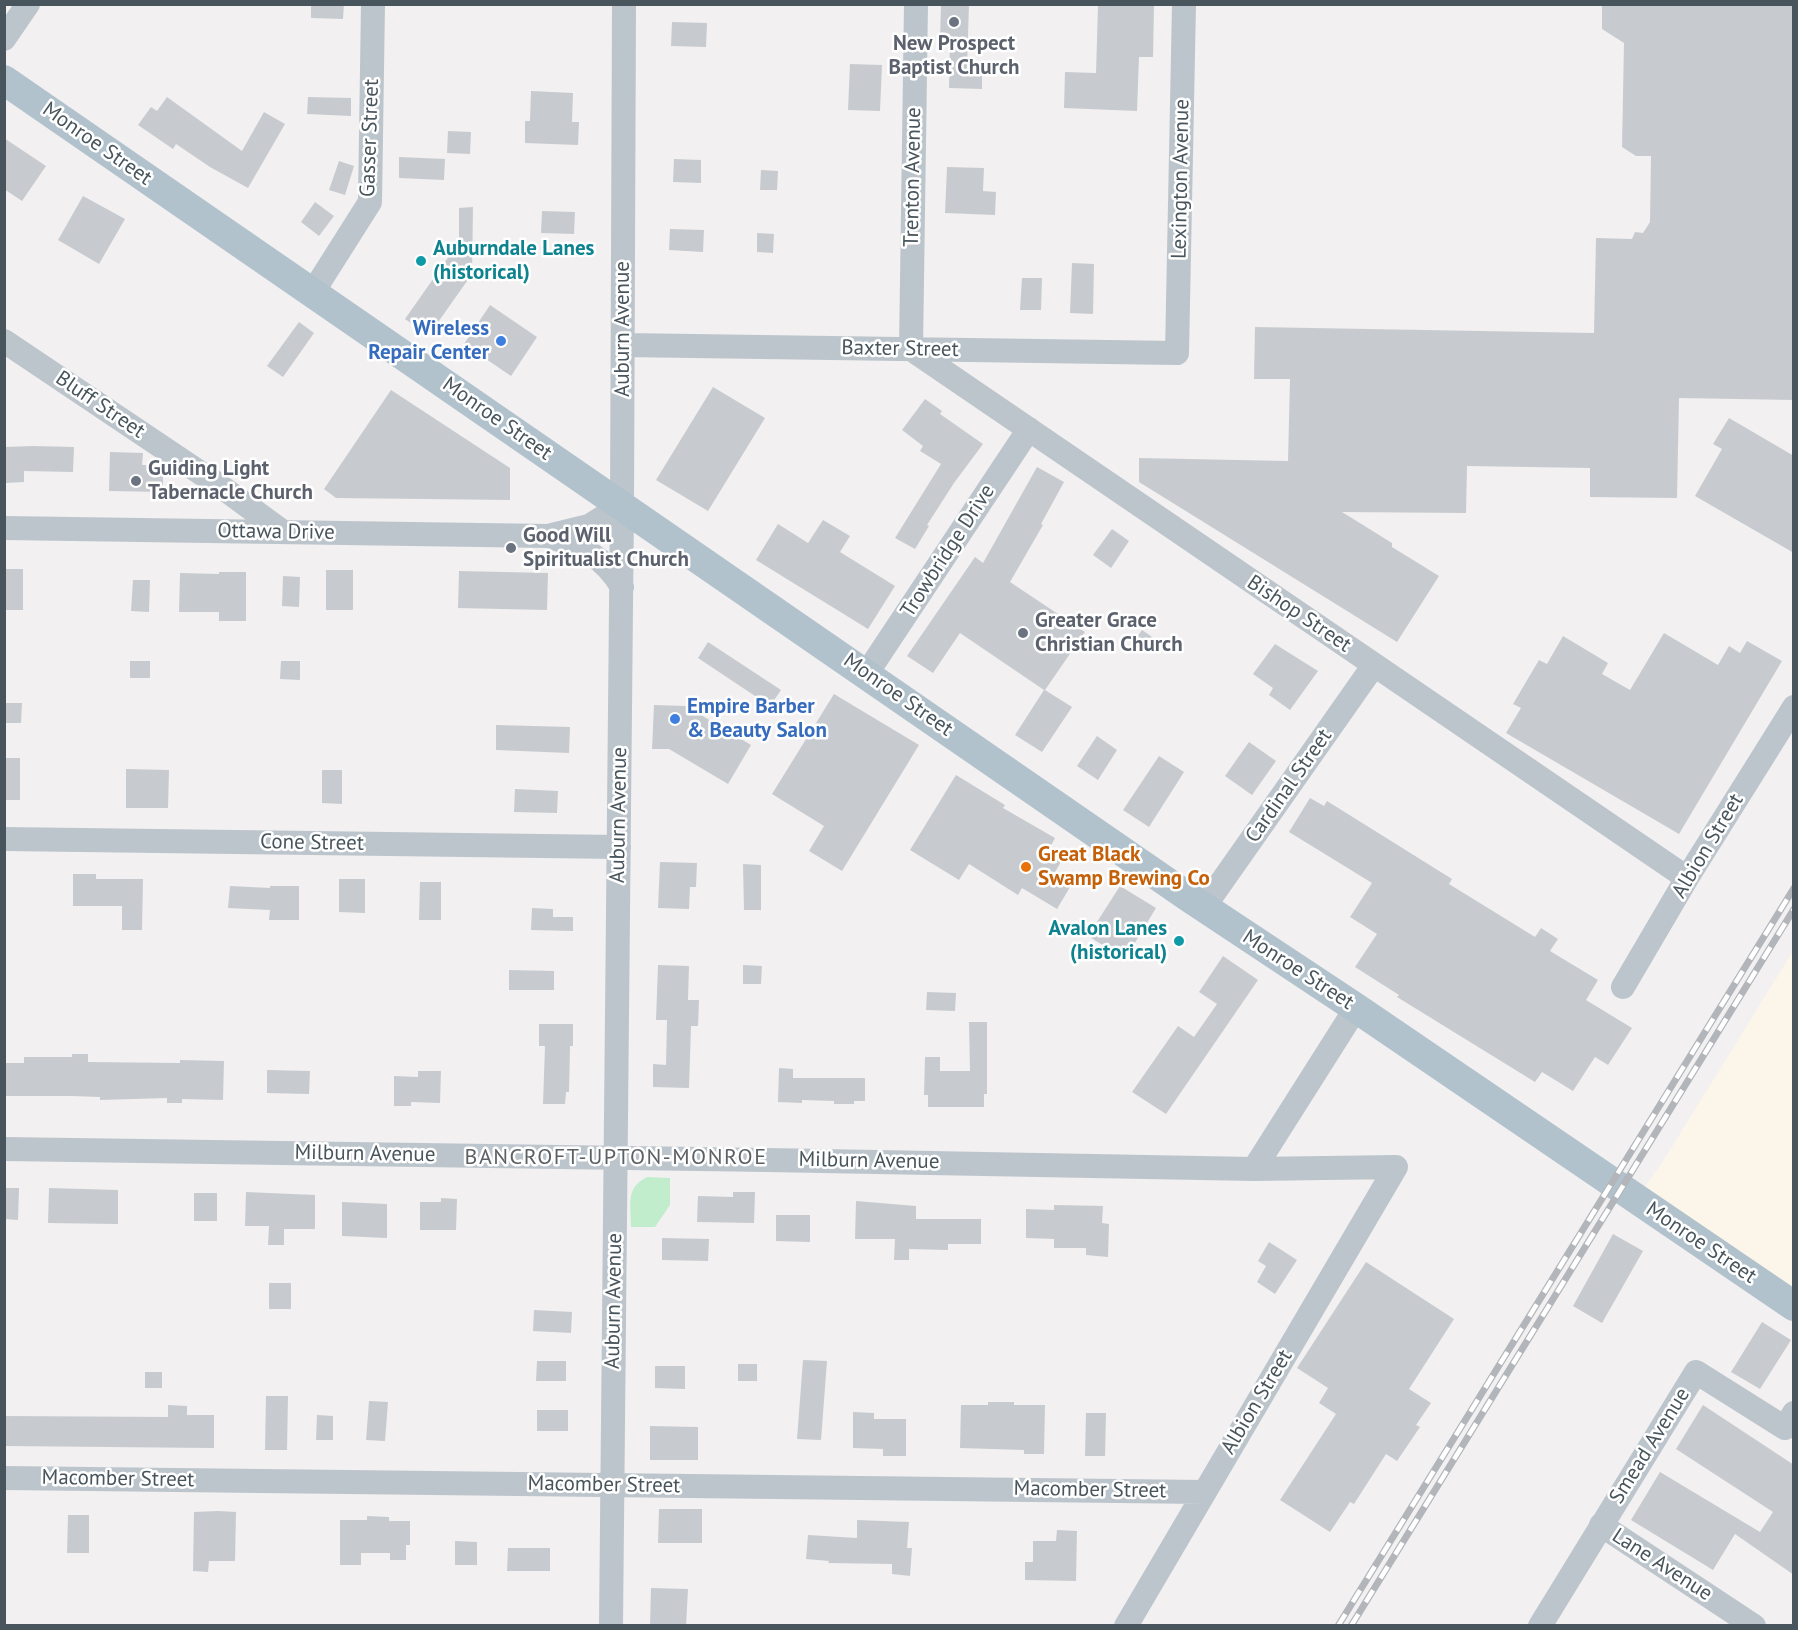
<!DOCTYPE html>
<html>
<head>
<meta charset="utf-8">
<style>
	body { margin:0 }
	#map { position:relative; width:1798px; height:1630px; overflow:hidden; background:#f2f0f0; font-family:"PT Sans",sans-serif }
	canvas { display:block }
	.frame { position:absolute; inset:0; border:6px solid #48555c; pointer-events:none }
</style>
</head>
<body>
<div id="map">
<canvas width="1798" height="1630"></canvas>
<div class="frame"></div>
</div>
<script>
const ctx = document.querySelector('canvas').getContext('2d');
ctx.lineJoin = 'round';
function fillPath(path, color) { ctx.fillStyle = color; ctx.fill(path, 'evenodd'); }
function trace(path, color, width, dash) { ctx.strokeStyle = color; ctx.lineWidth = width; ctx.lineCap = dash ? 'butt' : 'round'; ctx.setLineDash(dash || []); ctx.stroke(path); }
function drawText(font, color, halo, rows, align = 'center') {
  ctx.font = font + ' "PT Sans",sans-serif'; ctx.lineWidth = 5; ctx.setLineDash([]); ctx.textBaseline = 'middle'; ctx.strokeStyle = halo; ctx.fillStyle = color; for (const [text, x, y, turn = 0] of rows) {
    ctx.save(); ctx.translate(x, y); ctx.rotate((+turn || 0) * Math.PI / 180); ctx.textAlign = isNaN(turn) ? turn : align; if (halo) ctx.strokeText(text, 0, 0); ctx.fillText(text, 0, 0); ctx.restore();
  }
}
fillPath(new Path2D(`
	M1793 951V1294L1636 1199 1663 1161Z`), '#fbf5ea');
fillPath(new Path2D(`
	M647 1177 670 1178V1205L655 1227H631C631 1205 625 1188 647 1177Z`), '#c1edcd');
fillPath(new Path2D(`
	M311 4H344L343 19 311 18Z
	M941 4H969L967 68H982V89L949 88 950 40H940Z
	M1121 4H1154L1153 57H1139L1137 111 1064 108 1065 72 1096 73 1098 6H1121Z
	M1602 4H1794V400L1679 398 1677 498 1590 497V468L1467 466 1466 513 1342 512 1392 543V547L1439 576 1397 642 1139 482V458L1288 461 1290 379H1254L1255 327 1594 333 1596 238 1632 239 1635 232 1643 233 1650 222 1651 156H1636L1622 147 1624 43 1602 29Z
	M672 22 707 23 706 47 671 46Z
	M850 64 882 65 880 111 848 110Z
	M531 91 573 93 572 122H579L578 145 525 143V121H530Z
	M167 97 242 151 264 112 285 124 248 188 210 167 176 144 173 149 138 125 151 107 157 111Z
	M308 97 351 98V116L307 114Z
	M448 131 471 132 470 154 447 153Z
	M4 138 46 166 22 201 4 189Z
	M399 157 445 159 444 180 399 178Z
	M674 159 701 160V183L673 182Z
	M339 161 354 166 345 195 329 190Z
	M947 167 984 168 983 191 996 192 995 215 945 213Z
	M761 170 778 171 777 190H760Z
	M83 196 125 219 99 264 58 240Z
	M315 202 334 216 319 236 301 222Z
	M473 207 472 274 429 335 405 319 459 242V208Z
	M542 211 575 212 574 234 541 233Z
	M670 229 704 230 703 252 669 250Z
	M757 233 774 234 773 253 757 252Z
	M1072 263 1094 264 1093 314 1070 313Z
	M1022 278H1042L1041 310H1020Z
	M490 305 537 337 511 376 464 344Z
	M299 322 314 333 283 377 267 366Z
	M713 387 765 418 708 511 656 480Z
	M391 390 510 468V500L336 498 324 489Z
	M925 399 942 411 940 414 983 444 954 483 927 525 929 526 915 549 895 538 941 464 920 451 923 446 902 430Z
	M1729 418 1794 456V553L1695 496 1722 449 1713 444Z
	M33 446 74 447 73 472 24 471V482L6 483 5 447Z
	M110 452 143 453 142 465H157V472H163V492L109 491Z
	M1037 467 1064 482 1041 524 1043 525 1010 582 1085 632 1045 690 1072 707 1042 752 1015 735 1044 690 960 633 933 673 907 656 975 557 983 563Z
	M823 520 850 536 840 552 895 586 868 629 756 560 778 524 808 543Z
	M1112 529 1129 541 1111 568 1093 555Z
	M4 569H23V610H4Z
	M326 570H353V610H326Z
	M459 571 548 573 547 610 458 608Z
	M219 572H246V621H219V612H179L180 573 219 574Z
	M283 576 300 577 299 607 282 606Z
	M133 580H150L149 612 131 611Z
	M1142 630 1155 639 1145 653 1132 644Z
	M1664 633 1718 665 1729 646 1740 653 1747 641 1782 661 1679 834 1506 733 1521 708 1513 704 1539 660 1547 664 1563 636 1608 663 1602 674 1630 690Z
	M708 642 781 690 770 706 698 658Z
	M1275 644 1318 671 1290 710 1269 695 1273 688 1253 674Z
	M130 661H150V678H130Z
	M281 661H300V680L280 679Z
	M834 694 919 745 842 871 809 851 824 826 772 794Z
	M4 703H22L21 723H4Z
	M654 705 686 706 751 745 728 784 669 749H652Z
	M496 725 570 727 569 753 496 750Z
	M1097 736 1117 750 1098 780 1077 766Z
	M1249 742 1276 761 1252 795 1225 776Z
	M1159 756 1184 772 1149 827 1123 810Z
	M4 758H20V800H4Z
	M126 769 169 770 168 808H126Z
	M322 770H342V804L322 803Z
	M956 775 1005 805 1003 808 1055 838 1048 851 1062 860 1055 872 1073 882 1057 909 1022 888 1018 895 969 864 959 880 910 850Z
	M515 789 558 791 557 813 514 812Z
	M1310 798 1324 806 1327 801 1452 879 1449 884 1535 937 1541 928 1558 939 1550 951 1598 980 1586 1000 1632 1028 1608 1065 1595 1057 1573 1091 1542 1072 1535 1082 1397 997 1399 995 1355 967 1377 934 1350 917 1372 883 1289 832Z
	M660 862 697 863 696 887H690L689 909 658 908Z
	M743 864 761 865V910H744Z
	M73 874H96V879H143L142 930H122V906H73Z
	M339 879H365V913L339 912Z
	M420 882H441V920H419Z
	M230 886 270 888V886H299V920H269L270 910 228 908Z
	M1120 886 1156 908 1125 959 1088 936Z
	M532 908 553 909V917H573V931L531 930Z
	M1223 956 1258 980 1166 1114 1132 1092 1178 1026 1194 1037 1217 1004 1199 992Z
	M658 965 689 966 688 1000H699L698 1026H691L689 1088 653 1087V1064L666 1065 667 1020H656Z
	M743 965 762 966 761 984H743Z
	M509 970 554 971V990H509Z
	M927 992 956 993 955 1011 926 1010Z
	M969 1022H987V1094H984V1107H928V1095H924L925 1057H940V1071H970Z
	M539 1024H573V1046H570L569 1092H566L565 1104H543L545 1046H539Z
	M72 1054H88V1062L180 1063V1060L224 1061 223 1100 182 1099V1103H167V1098L100 1100V1097L72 1096H4V1063H24V1057H72Z
	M779 1068 793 1069V1078H865V1101H854V1104H834V1101L802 1100V1103L778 1102Z
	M267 1070 310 1071 309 1094 267 1093Z
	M418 1071H441L440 1103 411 1102V1106H394V1076L418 1077Z
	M4 1188H19L18 1220 4 1219Z
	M49 1188 118 1190V1224L48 1223Z
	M246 1192 315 1195V1229H284V1245H268L269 1226H245Z
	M733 1192H755L754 1223 697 1222 698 1196 733 1197Z
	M194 1193H217V1221H194Z
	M441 1198 457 1199 456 1230H420V1202H441Z
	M856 1201 916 1206V1219H981V1244H948V1250L909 1249V1260H894L895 1239H855Z
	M342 1202 387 1204V1238L342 1236Z
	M1054 1205 1103 1206 1102 1223 1109 1224 1108 1257 1086 1255V1248H1054V1239L1026 1238V1209L1054 1210Z
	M776 1215H810V1242L776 1241Z
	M1613 1234 1643 1251 1602 1323 1573 1306Z
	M662 1238 709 1239 708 1261 662 1260Z
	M1269 1242 1297 1260 1275 1294 1257 1282 1266 1266 1258 1261Z
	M1366 1262 1454 1319 1409 1389 1431 1403 1416 1425 1420 1427 1397 1461 1386 1454 1354 1504 1350 1502 1330 1532 1280 1500 1336 1414 1319 1403 1328 1388 1297 1368Z
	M269 1283H291V1309H269Z
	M534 1310 572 1312 571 1333 533 1331Z
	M1762 1322 1791 1340 1760 1389 1731 1372Z
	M803 1360 827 1361 821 1440 797 1439Z
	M537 1361H566V1381H536Z
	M738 1364H757V1381H738Z
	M655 1366H685V1389L655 1388Z
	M145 1372H162V1388H145Z
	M266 1396H288L287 1450H265Z
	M369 1401 388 1402 385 1441 366 1440Z
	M988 1402H1014V1405H1045L1044 1454H1024V1450L960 1448 961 1405H988Z
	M168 1405 187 1406V1415H214V1448L4 1446V1416L168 1417Z
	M1703 1405 1794 1465V1575L1735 1534 1713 1570 1631 1520 1660 1472 1760 1532 1773 1512 1676 1449Z
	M537 1410H568V1431H537Z
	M853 1412 874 1413V1419H906V1456H883V1449L853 1448Z
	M1086 1413H1106L1105 1456H1085Z
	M317 1415 333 1416V1440H316Z
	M650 1426 698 1427V1460H650Z
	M659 1509H702V1543H658Z
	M218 1511 236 1512 235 1561H209L208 1572 193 1571 194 1512Z
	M68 1515H89V1553H67Z
	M367 1516 389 1517V1521H410V1545H406V1560H390V1553H361V1565H340V1520H367Z
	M857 1520 909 1522 907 1548H912L910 1576 892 1574V1564L828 1563 829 1561 806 1559 808 1535 857 1538Z
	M1057 1530 1077 1531 1076 1581 1025 1580V1562H1033V1541H1056Z
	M455 1541 477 1542V1565H455Z
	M508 1548H550V1571H507Z
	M651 1588 688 1589 686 1626H650Z`), '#c7cbcf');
trace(new Path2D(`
	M916 4 911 349 1687 878
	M4 39 28 4
	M313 292 370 202 373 4
	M4 341 223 488 283 532
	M623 345 1177 353 1184 4
	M4 528 548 536 589 526 622 505
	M548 536C582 547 604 556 622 587
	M867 673 1029 429
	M4 839 619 847
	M1204 907 1374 665
	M1623 987 1687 878 1794 707
	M4 1149 768 1160 1254 1169 1396 1167 1126 1626
	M1254 1169 1356 1008
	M4 1478 1204 1492
	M1601 1525 1754 1626
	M611 1626 622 505 624 4
	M1540 1626 1696 1372 1785 1428 1794 1413`), '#bcc5cc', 24);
trace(new Path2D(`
	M4 80 1190 898 1356 1008 1794 1306`), '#b1c2cd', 30);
const rail = new Path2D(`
	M1338 1626 1794 888
	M1351 1626 1794 909`);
trace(rail, '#b2b6ba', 7);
trace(rail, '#fff', 4.5, [14]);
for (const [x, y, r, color] of [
	[954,22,6,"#6b7280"],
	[421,261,6,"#0f9aa8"],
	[501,341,6,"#3f7fe0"],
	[136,481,6,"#6b7280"],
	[511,548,6,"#6b7280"],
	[1023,633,6,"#6b7280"],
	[675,719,6,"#3f7fe0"],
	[1026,867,6,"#e8710a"],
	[1179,941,6,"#0f9aa8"]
]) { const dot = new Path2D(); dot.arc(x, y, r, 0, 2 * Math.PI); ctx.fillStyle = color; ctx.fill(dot); trace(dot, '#fff', 2); }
drawText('bold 21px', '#5b616d', '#fff', [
	["New Prospect",954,44,"center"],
	["Baptist Church",954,68,"center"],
	["Guiding Light",148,469],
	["Tabernacle Church",148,493],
	["Good Will",523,536],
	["Spiritualist Church",523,560],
	["Greater Grace",1035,621],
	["Christian Church",1035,645]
], 'left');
drawText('21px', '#48555c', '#fff', [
	["Gasser Street",370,138,-88],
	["Monroe Street",97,144,35],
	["Trenton Avenue",913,177,-89],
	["Lexington Avenue",1181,179,-89],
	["Auburn Avenue",623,329,-90],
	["Baxter Street",900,349,1],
	["Bluff Street",100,405,34],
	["Monroe Street",497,419,35],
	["Ottawa Drive",276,532,1],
	["Trowbridge Drive",948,551,-57],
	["Bishop Street",1299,614,34],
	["Monroe Street",898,695,35],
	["Cardinal Street",1289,786,-55],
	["Auburn Avenue",619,815,-89],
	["Cone Street",312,843,1],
	["Albion Street",1708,846,-59],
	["Monroe Street",1298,970,33],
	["Milburn Avenue",365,1154,1],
	["Milburn Avenue",869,1161,1],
	["Monroe Street",1701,1243,34],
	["Auburn Avenue",614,1301,-89],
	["Albion Street",1257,1402,-59],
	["Smead Avenue",1650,1446,-58],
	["Macomber Street",118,1479,1],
	["Macomber Street",604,1485,1],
	["Macomber Street",1090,1490,1],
	["Lane Avenue",1662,1565,33]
]);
drawText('bold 21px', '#0d838f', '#fff', [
	["Auburndale Lanes",433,249],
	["(historical)",433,273],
	["Avalon Lanes",1167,929,"right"],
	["(historical)",1167,953,"right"]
], 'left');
drawText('bold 21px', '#366cbe', '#fff', [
	["Wireless",489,329],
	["Repair Center",489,353],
	["Empire Barber",687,707,"left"],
	["& Beauty Salon",687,731,"left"]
], 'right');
drawText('bold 21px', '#c56008', '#fff', [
	["Great Black",1038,855],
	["Swamp Brewing Co",1038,879]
], 'left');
ctx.letterSpacing = '1.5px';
drawText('22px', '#5c6164', '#fff', [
	["BANCROFT-UPTON-MONROE",616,1158]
]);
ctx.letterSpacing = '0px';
</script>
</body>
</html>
